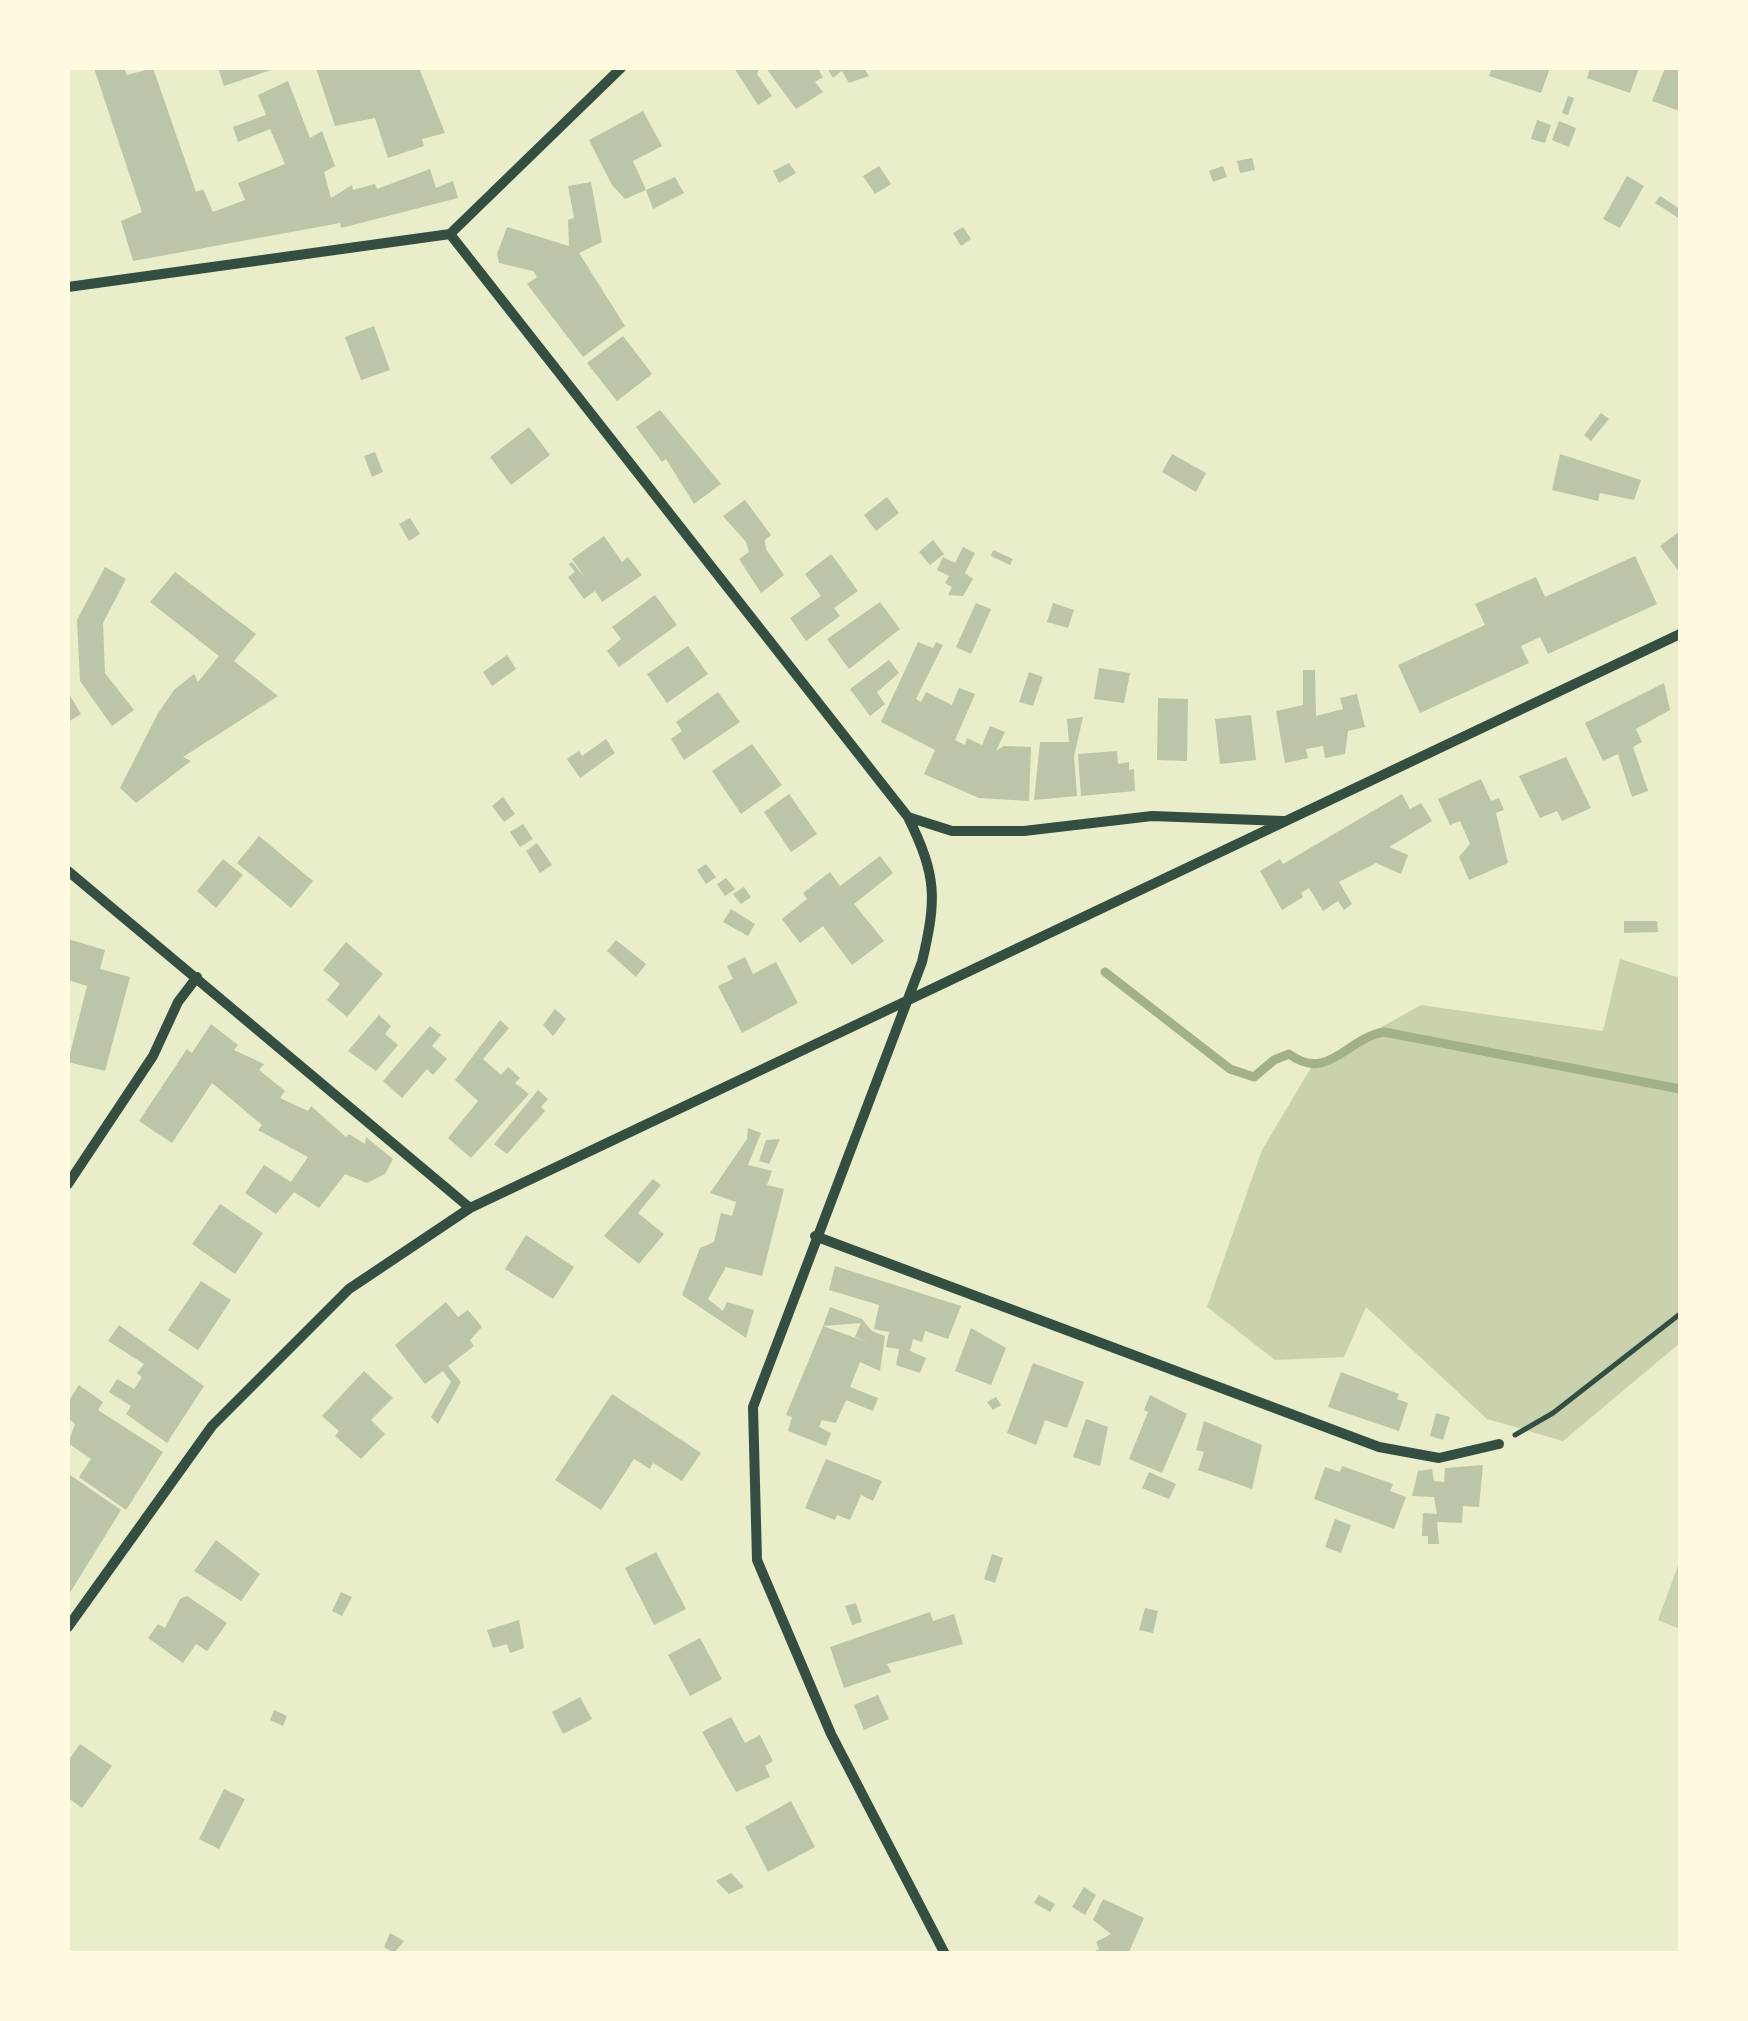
<!DOCTYPE html>
<html>
<head>
<meta charset="utf-8">
<style>
	body { margin:0 }
	#map { position:relative; width:1748px; height:2021px; overflow:hidden; background:#e9edc9; font-family:"Alegreya Sans",sans-serif }
	canvas { display:block }
	.frame { position:absolute; inset:0; border:70px solid #fefae0; pointer-events:none }
</style>
</head>
<body>
<div id="map">
<canvas width="1748" height="2021"></canvas>
<div class="frame"></div>
</div>
<script>
const ctx = document.querySelector('canvas').getContext('2d');
ctx.lineJoin = 'round';
function fillPath(path, color) { ctx.fillStyle = color; ctx.fill(path, 'evenodd'); }
function trace(path, color, width, dash) { ctx.strokeStyle = color; ctx.lineWidth = width; ctx.lineCap = dash ? 'butt' : 'round'; ctx.setLineDash(dash || []); ctx.stroke(path); }
fillPath(new Path2D(`
	M1620 959 1680 978V1343L1563 1441 1487 1419 1366 1307 1344 1357 1275 1360 1207 1307 1262 1150 1312 1066 1421 1005 1603 1031Z
	M1680 1560V1629L1658 1620Z`), '#cad2ad');
trace(new Path2D(`
	M1105 972 1230 1069 1254 1077 1274 1060 1289 1054C1328 1083 1347 1038 1384 1032L1680 1089`), '#a3b18a', 9);
fillPath(new Path2D(`
	M94 68H124L127 75 153 68 196 192 203 189 213 212 245 200 238 183 285 164 270 129 238 142 233 127 266 115 258 95 288 81 310 138 322 131 335 166 324 172 331 198 352 185 353 190 375 184 377 189 430 169 436 188 453 181 458 198 341 228 340 223 133 261 121 221 142 212Z
	M218 68H277L224 86Z
	M316 68H419L445 133 422 139 424 146 388 158 375 118 335 126Z
	M734 68H759L757 74 772 96 758 105Z
	M766 68H824L819 71 823 77 815 82 823 92 796 109Z
	M827 68H864L869 76 849 83 842 71 833 78Z
	M1492 68H1550L1541 93 1489 76Z
	M1590 68H1639L1630 93 1587 78Z
	M1665 68H1680V111L1652 101Z
	M1568 96 1574 98 1568 115 1562 113Z
	M643 111 662 146 633 161 646 190 625 199 612 185 589 140Z
	M1537 120 1551 125 1545 143 1531 139Z
	M1559 121 1576 128 1569 147 1552 140Z
	M1252 158 1255 170 1240 173 1237 161Z
	M789 163 796 173 779 183 773 171Z
	M879 166 891 184 875 194 863 176Z
	M1223 166 1227 177 1213 182 1209 171Z
	M1627 176 1644 186 1620 228 1603 219Z
	M675 177 684 193 653 209 646 190Z
	M591 182 602 242 579 253 625 326 583 357 527 284 537 277 533 271 499 263 497 254 507 227 569 246 568 220 574 218 568 186Z
	M1660 196 1680 209V219L1655 203Z
	M963 227 971 239 961 246 953 233Z
	M374 326 390 370 361 380 345 337Z
	M623 336 652 374 617 401 587 363Z
	M660 410 721 484 694 504 666 459 662 462 636 427Z
	M1601 413 1609 419 1591 441 1584 435Z
	M529 427 550 455 511 485 490 457Z
	M375 452 383 472 372 477 364 456Z
	M1172 454 1206 473 1196 492 1162 472Z
	M1560 454 1641 480 1634 500 1600 493 1598 501 1552 490Z
	M887 497 899 513 876 531 864 515Z
	M745 500 771 535 765 540 766 549 784 575 761 593 739 559 749 552 746 542 723 516Z
	M410 518 420 534 409 541 399 524Z
	M1680 531V573L1660 546Z
	M604 536 622 562 628 557 642 575 602 602 595 591 584 599 568 577 575 572 569 564 572 562 585 578 572 559Z
	M933 540 944 554 930 565 919 552Z
	M963 547 975 553 965 573 973 579 963 596 948 595 952 587 945 583 949 576 937 570 943 557 955 563Z
	M993 550 1013 559 1010 565 991 556Z
	M831 554 858 591 834 608 840 616 806 641 790 618 821 596 805 574Z
	M1635 556 1657 604 1548 654 1540 637 1521 646 1529 663 1420 713 1398 665 1485 625 1475 604 1536 577 1545 597Z
	M105 567 126 579 103 623 105 673 134 710 112 726 80 681 77 620Z
	M175 572 256 634 234 661 278 696 183 757 191 761 136 803 120 788 157 715 174 690 194 674 198 682 219 656 150 602Z
	M655 595 677 625 619 667 607 651 621 639 612 627Z
	M880 602 900 629 849 669 827 639Z
	M976 603 991 609 971 654 956 647Z
	M1053 603 1074 610 1068 628 1047 622Z
	M918 642 933 648 936 642 943 645 916 699 921 702 926 692 952 705 959 688 975 694 955 740 965 745 967 738 982 745 990 726 1005 732 996 751 1004 746 1031 747 1029 801 979 798 924 774 935 750 881 722Z
	M688 646 708 674 667 703 647 674Z
	M507 655 516 669 492 686 483 672Z
	M889 660 899 673 877 692 885 704 870 716 850 689Z
	M1099 668 1130 673 1124 703 1094 699Z
	M1303 670H1315L1316 716 1343 709 1340 698 1357 694 1365 727 1348 731 1345 754 1325 758 1323 746 1306 749 1308 758 1285 763 1276 711 1303 705Z
	M1029 672 1043 677 1033 706 1019 702Z
	M1664 683 1670 710 1636 729 1642 742 1633 747 1648 791 1632 797 1618 754 1603 761 1585 723Z
	M68 692 81 714 68 722Z
	M718 692 740 722 684 760 671 739 682 731 676 722Z
	M1158 698 1188 699 1187 761 1157 760Z
	M1251 715 1256 760 1220 764 1215 719Z
	M1083 717 1074 756 1077 796 1034 800 1040 742H1069L1067 719Z
	M606 739 615 753 580 778 567 759 579 751 582 756Z
	M752 744 782 785 741 814 712 771Z
	M1117 751 1118 764 1129 762V770L1134 769 1135 791 1081 796 1078 754Z
	M1566 757 1591 808 1562 821 1557 811 1540 818 1519 776Z
	M1481 779 1491 801 1499 798 1504 810 1496 813 1508 863 1469 880 1459 857 1470 844 1460 821 1450 825 1438 799Z
	M789 794 817 834 791 852 764 812Z
	M1402 794 1410 809 1421 803 1432 821 1389 847 1408 855 1401 874 1376 863 1339 882 1352 904 1344 910 1338 901 1323 911 1309 888 1301 893 1303 897 1282 910 1260 871 1280 859 1283 864Z
	M503 797 515 814 504 822 492 806Z
	M523 824 533 839 520 847 510 832Z
	M259 836 313 881 291 908 237 863Z
	M537 843 552 865 540 873 526 851Z
	M880 856 893 873 854 904 884 941 852 965 823 926 800 943 782 919 807 899 803 893 830 872 840 886Z
	M223 859 243 875 216 908 197 891Z
	M706 864 716 877 706 884 697 870Z
	M726 878 735 889 725 896 717 884Z
	M744 887 751 897 741 904 733 894Z
	M731 909 755 924 748 936 723 922Z
	M1624 921H1657L1658 932 1624 933Z
	M68 939 105 950 100 969 130 977 105 1071 68 1062 87 986 68 980Z
	M616 940 646 964 636 977 607 951Z
	M346 942 383 974 347 1017 327 1000 340 984 323 970Z
	M745 957 753 974 776 962 798 1003 742 1033 718 986 733 979 727 966Z
	M555 1009 566 1019 553 1036 543 1025Z
	M379 1015 391 1026 385 1034 398 1045 376 1071 348 1051Z
	M500 1020 509 1028 483 1059 501 1075 508 1067 520 1078 515 1083 529 1094 471 1158 448 1138 478 1101 455 1080Z
	M211 1024 238 1045 234 1050 264 1064 259 1070 285 1091 280 1098 308 1111 311 1106 346 1137 349 1134 365 1144 366 1137 393 1159 385 1174 367 1183 345 1174 319 1208 294 1192 276 1214 245 1193 264 1165 291 1182 308 1157 258 1130 262 1125 212 1083 172 1143 139 1121 187 1049 192 1053Z
	M430 1026 441 1035 432 1046 447 1059 433 1075 427 1069 402 1098 383 1081Z
	M538 1090 548 1099 541 1107 545 1111 507 1154 494 1144Z
	M748 1128 761 1133 748 1165 772 1171 767 1185 784 1189 762 1276 726 1267 708 1299 723 1311 727 1302 754 1310 746 1338 682 1295 700 1248 714 1242 721 1213 732 1216 736 1202 710 1193 747 1139Z
	M780 1139 769 1164 759 1161 766 1140Z
	M653 1179 661 1185 638 1213 664 1234 639 1264 604 1236Z
	M220 1204 263 1233 235 1274 192 1244Z
	M526 1235 574 1267 553 1299 505 1269Z
	M835 1266 961 1306 948 1339 925 1331 922 1342 913 1339 910 1351 926 1358 920 1373 896 1365 899 1349 886 1347 889 1332 874 1329 879 1305 829 1290Z
	M201 1281 231 1300 198 1350 168 1330Z
	M446 1302 458 1317 468 1310 482 1327 470 1340 474 1346 448 1366 461 1382 438 1424 431 1417 451 1382 443 1371 425 1384 395 1345Z
	M830 1307 862 1319 872 1331 885 1336 880 1371 860 1362 850 1387 878 1398 873 1411 846 1400 836 1423 822 1420 819 1427 831 1433 826 1446 788 1431 792 1417 786 1415 823 1326 869 1343 855 1337 861 1323 823 1326Z
	M119 1325 204 1386 167 1443 126 1414 131 1406 109 1392 117 1379 134 1389 142 1377 137 1373 144 1364 108 1341Z
	M971 1328 1006 1348 991 1385 955 1371Z
	M1033 1363 1084 1382 1067 1428 1045 1420 1036 1445 1007 1433Z
	M364 1371 393 1398 371 1420 385 1434 361 1459 335 1436 339 1431 322 1416Z
	M1341 1372 1399 1394 1397 1399 1408 1403 1399 1431 1328 1407Z
	M79 1385 103 1402 98 1410 163 1452 126 1510 79 1477 91 1459 68 1443 75 1424 68 1418V1402Z
	M612 1394 701 1453 682 1481 653 1463 650 1469 634 1459 601 1510 555 1480Z
	M1150 1395 1187 1414 1162 1473 1129 1459 1148 1412 1144 1410Z
	M996 1397 1001 1405 993 1410 987 1402Z
	M1436 1413 1450 1417 1443 1440 1430 1436Z
	M1086 1419 1108 1427 1100 1466 1073 1457Z
	M1204 1421 1262 1445 1252 1489 1198 1470 1204 1452 1196 1450Z
	M826 1459 882 1481 873 1501 861 1495 850 1520 837 1515 835 1520 805 1508Z
	M1483 1465 1479 1507 1463 1506 1462 1523 1437 1522 1439 1544H1428V1536H1422L1423 1513 1437 1514 1434 1497 1412 1496 1418 1471 1432 1469 1434 1481 1444 1482 1445 1468Z
	M1342 1466 1393 1484 1390 1491 1406 1497 1394 1529 1314 1499 1325 1467 1340 1472Z
	M1149 1472 1176 1484 1169 1499 1142 1488Z
	M70 1475 121 1510 68 1596V1478Z
	M1335 1519 1351 1525 1341 1553 1325 1547Z
	M216 1540 260 1574 241 1601 194 1571Z
	M656 1552 686 1609 654 1625 625 1568Z
	M992 1554 1003 1558 995 1583 984 1579Z
	M341 1592 352 1597 342 1616 332 1611Z
	M187 1596 227 1623 207 1651 196 1644 183 1663 148 1638 158 1624 165 1628 180 1599Z
	M856 1603 862 1622 852 1625 845 1606Z
	M1145 1608 1158 1611 1153 1633 1139 1630Z
	M930 1612 933 1621 954 1614 963 1644 887 1664 891 1672 844 1688 830 1647Z
	M519 1620 524 1648 510 1653 507 1644 493 1648 487 1630Z
	M700 1638 722 1679 690 1696 668 1655Z
	M878 1695 889 1719 864 1730 854 1705Z
	M580 1697 592 1719 563 1734 552 1712Z
	M274 1710 287 1716 283 1726 270 1720Z
	M731 1717 745 1743 760 1735 773 1761 765 1766 770 1777 736 1792 702 1732Z
	M80 1744 112 1766 82 1808 68 1798V1761Z
	M224 1789 245 1799 219 1849 199 1839Z
	M791 1801 815 1847 768 1872 745 1827Z
	M731 1873 744 1887 729 1894 716 1881Z
	M1084 1887 1096 1895 1085 1915 1072 1907Z
	M1039 1895 1055 1904 1050 1912 1034 1903Z
	M1103 1899 1144 1918 1128 1954H1089L1099 1949 1096 1942 1111 1934 1093 1920Z
	M390 1933 404 1941 394 1953 384 1947Z`), '#bcc5a7');
trace(new Path2D(`
	M1515 1435 1553 1413 1680 1314`), '#344e41', 5);
trace(new Path2D(`
	M450 234 908 817C937 876 937 898 922 962L753 1407 757 1560 831 1734 945 1954
	M68 287 450 234 621 68
	M908 817 952 831H1024L1152 816 1283 821
	M68 871 470 1208
	M68 1184 153 1056 178 1002 197 977
	M815 1236 1379 1447 1439 1458 1499 1444
	M68 1627 212 1426 349 1289 470 1208 1680 634`), '#344e41', 10);
</script>
</body>
</html>
